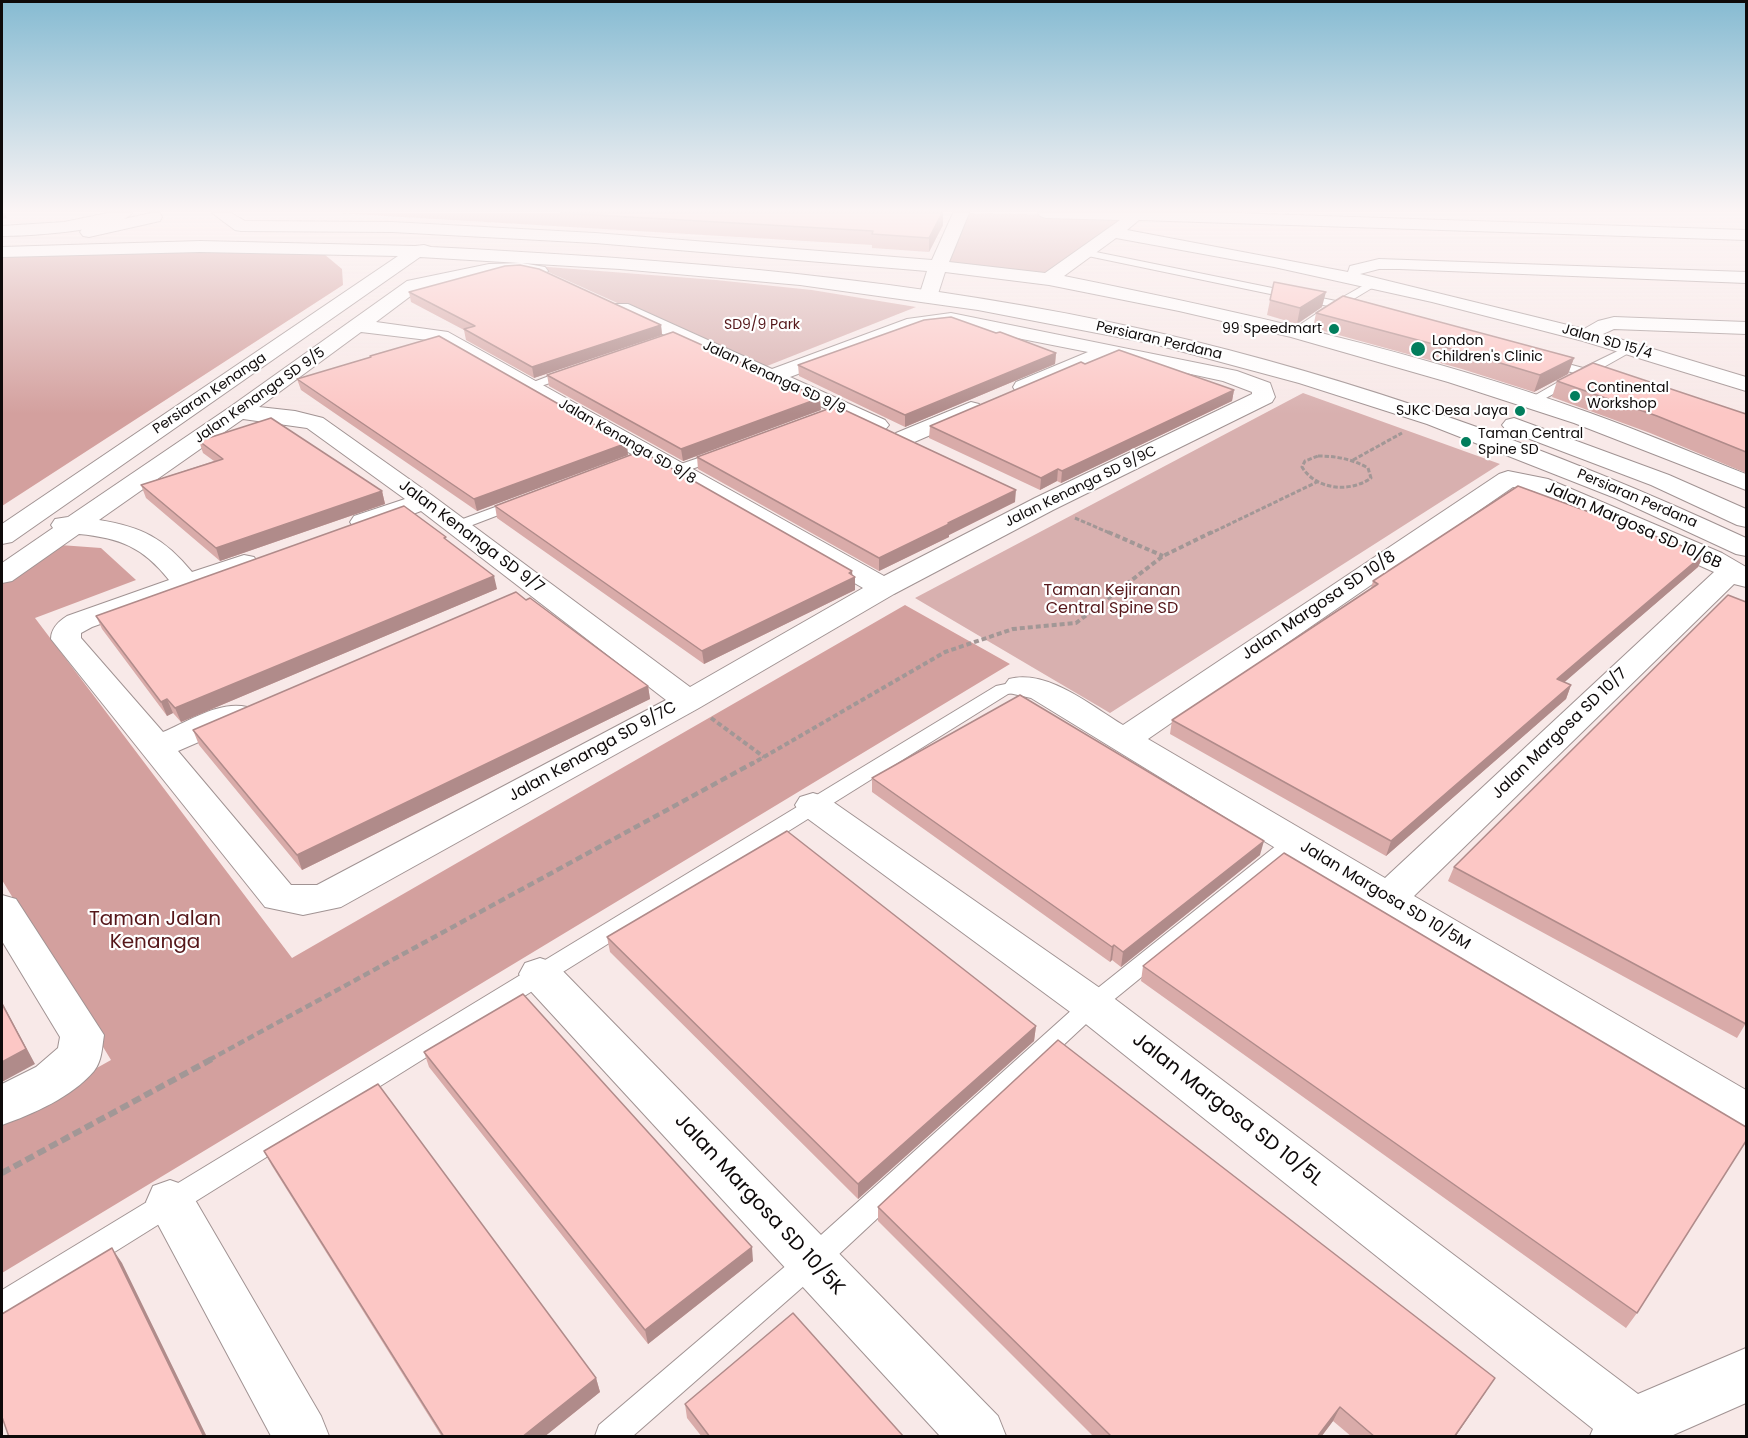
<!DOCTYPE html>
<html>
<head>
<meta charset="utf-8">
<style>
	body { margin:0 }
	#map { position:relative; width:1748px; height:1438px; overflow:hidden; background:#f8e9e8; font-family:Poppins,sans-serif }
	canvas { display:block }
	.frame { position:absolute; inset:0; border:3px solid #0e0a0a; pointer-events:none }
</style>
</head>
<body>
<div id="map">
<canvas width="1748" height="1438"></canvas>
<div class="frame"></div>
</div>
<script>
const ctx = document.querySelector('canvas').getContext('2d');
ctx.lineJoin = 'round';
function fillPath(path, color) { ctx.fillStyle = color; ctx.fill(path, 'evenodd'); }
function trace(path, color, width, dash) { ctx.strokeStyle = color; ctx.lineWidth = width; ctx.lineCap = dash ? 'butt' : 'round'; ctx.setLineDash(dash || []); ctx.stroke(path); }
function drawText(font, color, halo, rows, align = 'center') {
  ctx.font = font + ' Poppins,sans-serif'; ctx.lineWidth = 4.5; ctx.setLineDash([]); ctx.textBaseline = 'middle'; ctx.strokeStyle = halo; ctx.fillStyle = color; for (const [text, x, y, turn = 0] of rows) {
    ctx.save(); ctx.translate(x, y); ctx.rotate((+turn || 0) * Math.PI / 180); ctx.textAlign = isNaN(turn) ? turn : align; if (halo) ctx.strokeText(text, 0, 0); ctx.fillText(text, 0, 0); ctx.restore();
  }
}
fillPath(new Path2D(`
	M965 213 1130 216 1046 277 945 265Z
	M535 266 716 280 812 290 916 307 762 368Z
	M1303 393 1500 464 1110 713 915 598Z`), '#d8b0af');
fillPath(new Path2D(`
	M182 250 324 254 342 269 343 285 2 506V257Z
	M60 545 101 548 136 580 35 618 292 958 905 605 1010 664 2 1273V1121L111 1060 2 880V584Z`), '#d3a09e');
const lane = new Path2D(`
	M1086 250 1336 301 1373 280 1382 282 1347 303 1359 306V310L1339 308 1296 335 1290 332 1292 330 1328 306 1083 255V251Z
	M1630 345 1634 346V350L1595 372 1604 374V380L1586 376 1535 404H1527L1525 401 1574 373 1542 363V359L1546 358 1583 368Z
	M570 368 576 372 574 375 529 390 523 386Z
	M719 451 726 455 724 458 677 474 670 470 672 467Z
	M517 499 522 500 524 503 522 506 462 529 457 530 450 526 452 523Z
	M1020 681 1026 682 1029 686 1026 690 1008 694 12 1316 2 1320V1290L996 686Z
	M1294 835 1301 837 1304 842 1301 847 1100 1011 822 1270 633 1436H595L599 1425 802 1252 1084 999 1287 837Z`);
const street = new Path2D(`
	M108 213H132C118 231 26 236 2 236V226L64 222Z
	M212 213H231L245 221 392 222 595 233 932 260 953 213H969L949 262 1045 273 1120 220 1046 218 1040 216 1038 213H1233L1746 230V240L1139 220 1127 230 1348 272 1350 266 1379 259 1746 272V283L1399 269H1379L1360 274 1584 329 1598 321 1614 317 1746 322V334L1614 329 1603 334 1746 377V391L1583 341 1432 302 1274 267 1116 238 1064 276C1242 312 1420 352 1590 413 1643 432 1695 454 1746 474V490L1574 423 1448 382 1291 337 1179 311 1049 285 945 272 936 300H922L919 296 927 271 595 243 392 232 241 231 235 230Z
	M522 263 545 267 548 271 545 275 489 274 420 289 376 322 448 332 884 576 1035 498 1252 394V392L1223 381 1112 357 1024 394 1016 392 1013 387 1016 382 1088 352 951 325 917 329 790 377 885 420 889 425 885 430 877 432 614 312 611 308 614 304H628L772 369 907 319 951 313 1237 371 1270 383 1275 397 1272 402 1053 510 894 594 699 708 341 907 303 915 265 907 51 639C51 628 59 621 67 616L169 580C143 547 120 538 79 534L12 581 2 583V563L53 528 51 525 55 519 68 517 230 407 407 281 489 264ZM361 332 436 341 863 588 690 687 433 496 323 418 295 411 259 407ZM243 419 307 428 405 499 354 516 350 522 354 528C374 533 401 518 421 511L666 700 317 885H291L178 751 247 721 251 714 247 707C220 700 187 722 163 732L81 638V633L92 627 254 569 258 563 254 557 244 555 192 572C164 538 142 527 99 520Z
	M971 402 979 404 982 409 979 414 912 443 904 445 896 443 892 438 896 433Z
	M1508 471 1548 479 1722 553 1746 567V587L1734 584 1414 896 1746 1090V1133L1730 1127 1031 698 1009 693 1004 686 1009 679C1048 669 1091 706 1123 725L1499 474ZM1513 487 1533 491 1714 572 1385 878 1148 739Z
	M813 793 826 797 1107 993 1638 1394 1746 1348V1403L1671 1436H1590L1593 1429 1077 1017 800 813 795 805 800 797Z
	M2 895 16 899 104 1035C102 1047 102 1061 94 1071 72 1097 33 1114 2 1125V1084L36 1067 58 1048 60 1037 2 941Z
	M540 958 555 963 998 1416 1006 1436H940L525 985 519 974 525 963Z
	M170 1180 187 1186 321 1416 329 1436H271L146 1202 153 1186Z`);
const secondary = new Path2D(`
	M151 213H160L162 217 160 221 89 237 83 236 80 232 83 228Z
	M200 241 415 246 424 245 431 247C673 259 918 278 1155 332 1359 379 1557 450 1746 538V556L1736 554 1615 498 1427 424 1299 383 1154 344 978 310 800 285 620 269 420 257 12 542 2 544V524L398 256 200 252 2 257V247Z
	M1514 418 1669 475 1746 509V527L1737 525 1651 485 1506 430 1502 425 1506 420Z`);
trace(lane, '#a19393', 2);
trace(street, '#a19393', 2);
trace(secondary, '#a19393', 2);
trace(new Path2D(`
	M1318 456C1336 456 1352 459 1368 468L1371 478C1350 493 1316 490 1302 467L1305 461Z
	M1353 460 1402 433
	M1075 518 1112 534
	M1209 534 1317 482`), '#a29796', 3, [4.5, 2]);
trace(new Path2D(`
	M1108 532 1163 556
	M711 718 764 757
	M750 765 945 652 1013 629 1076 623 1163 556 1212 532`), '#a29796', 4, [5, 3]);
trace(new Path2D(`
	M209 1060 753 763`), '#a29796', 4.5, [7, 4]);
trace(new Path2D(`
	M2 1173 212 1059`), '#a29796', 6, [9, 4.5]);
fillPath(lane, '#fff');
fillPath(street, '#fff');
fillPath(secondary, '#fff');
fillPath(new Path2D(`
	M335 213H942L943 225 929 252 872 248V245Z
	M409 292 661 325 662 335 534 378 466 340 464 330 411 302Z
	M1270 300 1322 307 1297 324 1267 315Z
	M1316 313 1574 358 1568 374 1534 392 1462 369 1313 328Z
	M996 333 1056 353 1055 364 905 427 799 376 798 365Z
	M370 356 628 455 477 511 301 390 297 379 370 358Z
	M1085 364 1234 390 1232 401 1061 483 1057 481 1040 490 929 438 930 426Z
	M547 375 821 410 683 461 549 386Z
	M1557 381 1746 414V473L1650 433 1552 397Z
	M199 441 382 491 385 504 220 561 146 498 141 485 214 461 203 453Z
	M697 457 1015 502 949 535V537L879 571 698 469Z
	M495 506 852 571 855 590 704 664 497 518Z
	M447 540 497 589 181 722 173 713 167 716 102 629 96 616Z
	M1704 554 1698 567 1564 682 1571 685 1566 699 1386 856 1170 734 1172 720 1371 588 1373 581Z
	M648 686 650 699 302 870 199 745 193 730Z
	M872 778 1260 855 1121 967 1112 960 1110 962 872 792Z
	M1454 867 1746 1023 1737 1038 1448 881Z
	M607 937 1036 1026 1034 1041 858 1199 610 952Z
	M1143 966 1637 1313 1626 1328 1141 981Z
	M424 1052 753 1261 648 1344 429 1067Z
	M264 1151 596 1378 600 1392 544 1437H442L272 1166Z
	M878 1207 1486 1392 1455 1437H1352L1333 1421 1321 1437H1094L878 1221Z
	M685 1404 904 1437H702L687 1418Z`), '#d9aba9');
fillPath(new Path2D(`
	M2 213H5L7 218 2 219Z
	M942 213H943V225L929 252V238Z
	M1326 292 1322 307 1297 324 1300 308Z
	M661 325 662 335 534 378 532 367Z
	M1056 353 1055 364 905 427V415Z
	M1574 358 1568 374 1534 392 1540 375Z
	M1234 390 1232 401 1061 483 1062 471Z
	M820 398 821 410 683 461 681 449Z
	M627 443 628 455 477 511 474 499Z
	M1058 469 1057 481 1040 490 1041 478Z
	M1016 490 1015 502 949 535V537L879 571V558L948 523Z
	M382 491 385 504 220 561 216 548Z
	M1704 554 1698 567 1552 693 1557 679Z
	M852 571V578L855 577V590L704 664 702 651Z
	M494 576 497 589 181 722 175 708Z
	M1571 685 1566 699 1386 856 1391 841Z
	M648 686 650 699 302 870 297 855Z
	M167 699 173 713 167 716 161 702Z
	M1264 841 1260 855 1121 967 1123 952Z
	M1114 945 1112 960 1110 962 1112 947Z
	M2 1002 35 1064 2 1082Z
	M1036 1026 1034 1041 858 1199V1184Z
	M752 1247 753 1261 648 1344 645 1330Z
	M112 1248 122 1263 207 1437H204Z
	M596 1378 600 1392 544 1437H522Z
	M1495 1378 1455 1437H1454Z
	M1340 1407 1333 1421 1321 1437H1317Z`), '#b08b8a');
const building = new Path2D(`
	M561 213H942L929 238 872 234 873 231Z
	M520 265 539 269 661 325 532 367 464 329 475 326 409 292 505 266Z
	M1274 282 1326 292 1300 308 1270 300Z
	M1343 296 1574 358 1540 375 1467 353 1316 313Z
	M951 317 996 333 1000 332 1056 353 905 415 798 365 924 320Z
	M673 332 820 398 681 449 547 375Z
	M439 336 627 443 474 499 297 379 371 357 370 356Z
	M1119 350 1234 390 1062 471 1058 469 1041 478 930 426 1081 362 1085 364Z
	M1593 363 1746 414V452L1657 416 1557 381Z
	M836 406 1016 490 948 523 949 524 879 558 697 457Z
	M271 418 382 491 216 548 141 485 223 459 199 441Z
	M641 451 852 571 849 573 855 577 702 651 495 506Z
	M1518 486 1704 554 1557 679 1571 685 1391 841 1172 720 1378 584 1373 581Z
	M404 506 446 537 444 538 494 576 175 708 167 699 161 702 96 616Z
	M516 592 526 600 530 598 648 686 297 855 193 730Z
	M1728 595 1746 602V1024L1454 867Z
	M1020 695 1264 841 1123 952 1114 945 1112 947 872 778Z
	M787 831 1036 1026 858 1184 607 937Z
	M1284 853 1746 1127V1141L1637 1313 1143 966Z
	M523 994 752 1247 645 1330 424 1052Z
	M2 1004 26 1049 2 1062Z
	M1058 1040 1495 1378 1454 1437H1375L1340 1407 1317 1437H1112L878 1207Z
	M378 1084 596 1378 522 1437H444L264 1151Z
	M112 1248 204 1437H9L2 1417V1314Z
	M793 1313 904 1437H710L685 1404Z`);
fillPath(building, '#fcc7c5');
trace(building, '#b08b8a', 1.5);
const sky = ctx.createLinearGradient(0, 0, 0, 414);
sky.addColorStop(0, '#86bbd2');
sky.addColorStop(0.51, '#fcf5f5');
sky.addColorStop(1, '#fcf5f500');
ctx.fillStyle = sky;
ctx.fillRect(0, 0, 1748, 414);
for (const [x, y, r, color] of [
	[1334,329,6,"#027e5d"],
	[1418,349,8,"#027e5d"],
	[1575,396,6,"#027e5d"],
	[1520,411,6,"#027e5d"],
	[1466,442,6,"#027e5d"]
]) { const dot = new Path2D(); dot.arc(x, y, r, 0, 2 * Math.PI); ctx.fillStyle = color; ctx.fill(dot); trace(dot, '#fff', 2); }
drawText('14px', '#55171a', '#fff', [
	["SD9/9 Park",762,325]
]);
drawText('14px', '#0e0a0a', '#fff', [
	["99 Speedmart",1322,329,"right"],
	["London",1432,341],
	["Children's Clinic",1432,357],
	["Continental",1587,388],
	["Workshop",1587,404],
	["SJKC Desa Jaya",1508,411,"right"],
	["Taman Central",1478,434],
	["Spine SD",1478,450]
], 'left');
drawText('14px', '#0e0a0a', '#fff', [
	["Persiaran Perdana",1159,341,13],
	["Jalan SD 15/4",1607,342,16],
	["Jalan Kenanga SD 9/9",774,378,25],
	["Persiaran Kenanga",210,394,-34],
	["Jalan Kenanga SD 9/5",260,396,-35],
	["Jalan Kenanga SD 9/8",627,442,30],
	["Jalan Kenanga SD 9/9C",1081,487,-26],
	["Persiaran Perdana",1637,499,23]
]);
drawText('16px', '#0e0a0a', '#fff', [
	["Jalan Margosa SD 10/6B",1633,526,24],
	["Jalan Kenanga SD 9/7",471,537,37],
	["Jalan Margosa SD 10/8",1319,606,-34],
	["Jalan Margosa SD 10/7",1560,734,-44],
	["Jalan Kenanga SD 9/7C",593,752,-29],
	["Jalan Margosa SD 10/5M",1385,896,31]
]);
drawText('16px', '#55171a', '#fff', [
	["Taman Kejiranan",1112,591],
	["Central Spine SD",1112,609]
]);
drawText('20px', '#55171a', '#fff', [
	["Taman Jalan",155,920],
	["Kenanga",155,943]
]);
drawText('20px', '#0e0a0a', '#fff', [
	["Jalan Margosa SD 10/5L",1227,1110,38],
	["Jalan Margosa SD 10/5K",759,1205,47]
]);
</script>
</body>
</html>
